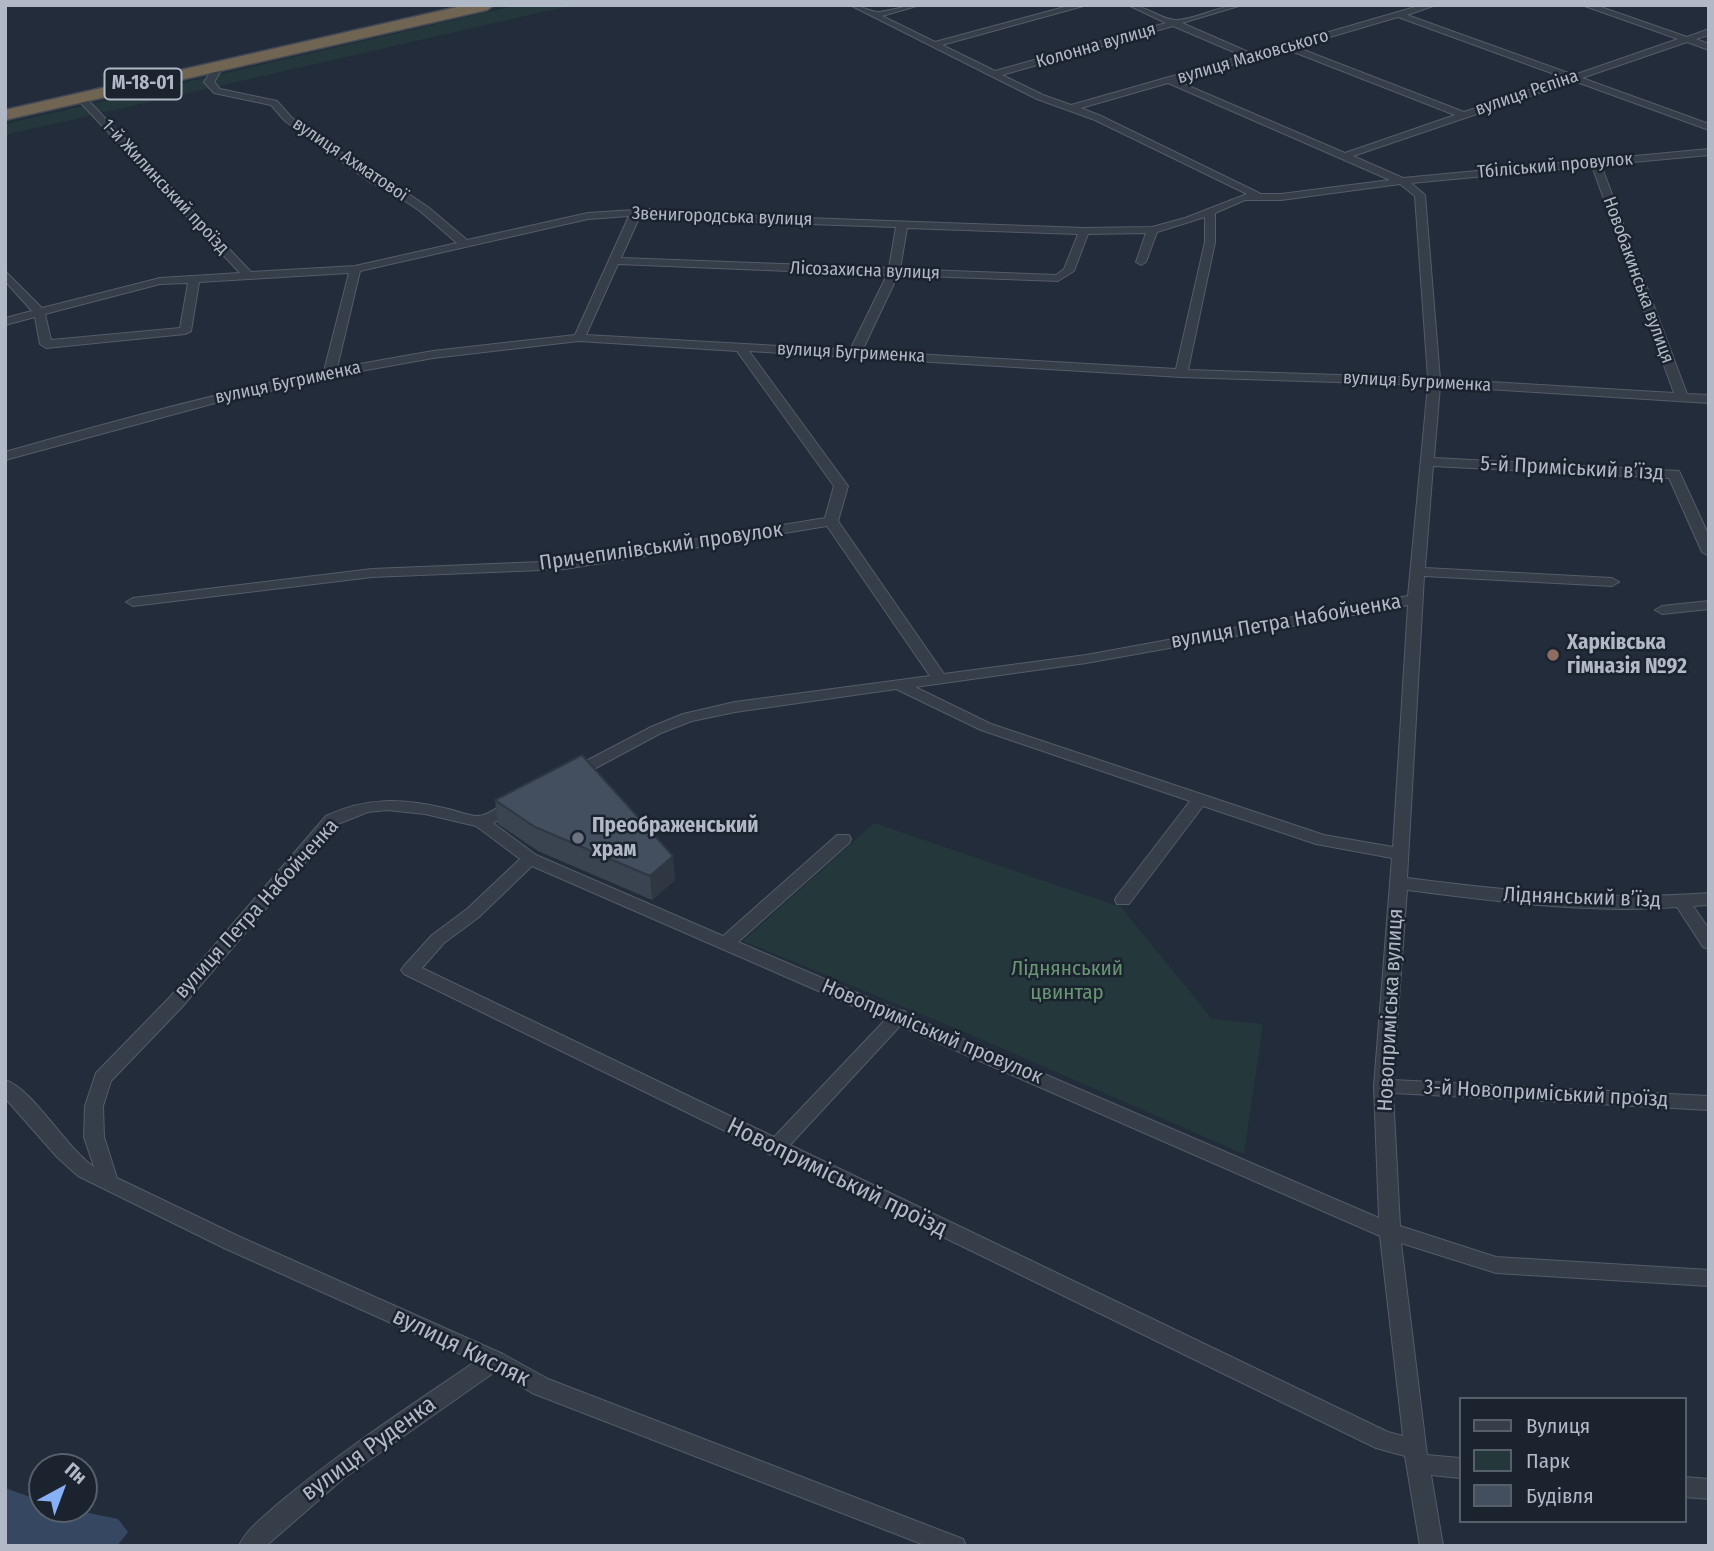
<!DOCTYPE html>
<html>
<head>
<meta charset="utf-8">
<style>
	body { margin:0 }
	#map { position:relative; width:1714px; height:1551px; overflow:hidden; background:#222c3a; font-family:"Fira Sans Condensed",sans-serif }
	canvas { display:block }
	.frame { position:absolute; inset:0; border:7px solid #b1b9c6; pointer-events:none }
	.legend { position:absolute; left:1459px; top:1397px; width:228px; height:126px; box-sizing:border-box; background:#1b232f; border:2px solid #575f6b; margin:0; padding:9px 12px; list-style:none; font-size:21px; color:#b1b9c6 }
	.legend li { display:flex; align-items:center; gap:14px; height:35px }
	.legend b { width:35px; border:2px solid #575f6b }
	.north { position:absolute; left:28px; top:1453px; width:70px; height:70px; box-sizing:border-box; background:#1b232f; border:2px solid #575f6b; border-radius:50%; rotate:41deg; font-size:19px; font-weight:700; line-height:28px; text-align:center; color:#b1b9c6 }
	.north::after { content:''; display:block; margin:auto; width:24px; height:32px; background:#87b1f6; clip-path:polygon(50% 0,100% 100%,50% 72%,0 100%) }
</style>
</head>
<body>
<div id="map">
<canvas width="1714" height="1551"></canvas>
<div class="frame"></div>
<ul class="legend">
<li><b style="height:9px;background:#363e4a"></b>Вулиця</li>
<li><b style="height:19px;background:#24383b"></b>Парк</li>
<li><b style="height:19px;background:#434f5e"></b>Будівля</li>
</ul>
<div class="north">Пн</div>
</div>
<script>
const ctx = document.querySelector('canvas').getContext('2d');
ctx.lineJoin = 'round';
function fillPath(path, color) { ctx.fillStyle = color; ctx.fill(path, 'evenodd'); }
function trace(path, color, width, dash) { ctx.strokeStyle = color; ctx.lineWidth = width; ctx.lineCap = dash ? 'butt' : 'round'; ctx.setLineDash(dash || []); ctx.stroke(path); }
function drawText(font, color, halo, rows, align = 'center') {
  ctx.font = font + ' "Fira Sans Condensed",sans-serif'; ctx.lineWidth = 5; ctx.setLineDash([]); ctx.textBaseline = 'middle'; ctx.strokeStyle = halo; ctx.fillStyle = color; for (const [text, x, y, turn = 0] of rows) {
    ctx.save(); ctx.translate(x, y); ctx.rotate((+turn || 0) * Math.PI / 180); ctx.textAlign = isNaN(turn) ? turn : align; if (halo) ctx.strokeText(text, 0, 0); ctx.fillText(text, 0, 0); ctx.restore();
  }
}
fillPath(new Path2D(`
	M519 5H573L5 135V124Z
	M874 823 1121 907 1212 1019 1263 1024 1244 1154 962 1031 743 941Z`), '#24383b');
fillPath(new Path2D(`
	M5 1488 42 1501V1509H70L118 1519 128 1532 117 1546H14L5 1543Z`), '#364861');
const street = new Path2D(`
	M850 5C861 5 870 12 878 12 893 11 905 5 920 5L882 16 935 42 1072 5H1087L942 45 995 71 1166 23 1128 5C1146 5 1161 20 1176 20 1196 20 1218 5 1242 5L1182 23 1253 54 1422 5H1436L1407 15 1574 75 1678 39 1582 5H1595L1687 37 1709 29V35L1696 39 1709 44V50L1687 42 1582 78 1709 124V130L1574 81 1353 156 1403 178 1709 149V155L1601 165 1687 394 1709 395V403L1440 386 1434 458 1679 471 1709 536V556L1702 552 1669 478 1433 466 1425 568 1612 578 1619 582 1612 586 1424 576 1407 878C1508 891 1607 901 1709 893V905L1693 906 1709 929V949L1703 947 1677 907C1587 914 1496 901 1407 890L1393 1080 1709 1096V1110L1393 1093 1400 1226 1496 1257 1709 1270V1286L1496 1273 1401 1243 1427 1455 1460 1458V1478L1431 1475 1443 1546H1420L1405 1456 1376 1448 777 1156 768 1154 766 1151 404 974 401 970 404 966 432 935 467 909 520 859 476 826 425 814 387 810 368 812 338 824 182 1007 111 1081 103 1106 104 1137 117 1178 238 1236 503 1354 548 1379 963 1539 966 1546H927L532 1393 496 1371 344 1478 266 1546H239C246 1529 266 1515 279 1503 341 1451 409 1407 476 1361L224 1248 78 1176 57 1157 5 1098V1080C32 1088 66 1148 94 1167L84 1137 85 1106 96 1073 170 997 326 816C366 797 402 798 444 808 454 810 466 815 476 816 492 817 505 796 522 800L524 804 522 808 493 823 536 855 723 936 837 835H849L851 839 849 843 738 942 897 1010 905 1011 907 1015 1379 1218 1374 1086 1392 858 1316 844 1203 806 1129 904H1117L1115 900 1117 896 1190 801 981 730 896 689 735 712 692 721 661 733 579 777H567L565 774 567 771 651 727 683 714 735 702 930 676 827 526 565 569 372 577 133 606 126 602 133 598 372 569 565 561 825 518 834 486 737 351 579 341 433 358 361 371 219 402 5 460V452C111 422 217 393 324 371L349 273 199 282 191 331 185 334 46 348 40 344 35 317 5 325V318L32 311 5 281V271L42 308 160 278 240 273 78 100V96H84L251 272 355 266 457 243 420 211 390 191 370 182 285 121 271 105 214 93 204 82 216 64 219 63 224 66 214 82 220 89 277 101 291 117 378 178 398 187 428 207 467 240 588 213 650 209 722 215 1084 228 1152 227 1185 218 1247 194 1095 120 1037 99ZM1398 17 1565 78 1464 112 1296 47ZM1173 26 1243 56 1071 105 1043 95 1002 75ZM1286 49 1455 115 1345 153 1177 81ZM1168 83 1390 180 1281 194H1261L1101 116 1081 108ZM1592 166 1674 393 1440 379 1425 195 1411 183ZM1400 184 1415 196 1428 378 1188 370 1215 242V213L1245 200H1281ZM650 215 722 221 896 227 889 268 621 258 640 216ZM629 216 575 335 433 351 337 368 360 271 588 219ZM1205 217V242L1176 369 862 351 898 275 1058 281 1074 271 1088 234 1146 233 1136 262 1141 265 1146 262 1157 232ZM907 228 1078 234 1064 269 1056 275 900 269ZM618 264 887 275 850 350 586 335ZM188 283 180 328 51 340 45 314 160 284ZM749 351 1181 377 1428 385 1408 596 1086 655 944 674 838 521 848 486ZM1408 605 1393 847 1324 835 991 724 915 687 1086 663ZM532 866 885 1020 774 1137 422 968 444 943 479 917ZM900 1026 1380 1236 1403 1436 1388 1432 790 1145Z
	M1709 601V609L1662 614 1655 610 1662 606Z
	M1684 1477 1709 1479V1499L1684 1497Z`);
const highway = new Path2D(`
	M466 5H494L487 10 5 120V110Z`);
trace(street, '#545c68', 2);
trace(highway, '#414955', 3);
fillPath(street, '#363e4a');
fillPath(highway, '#706553');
fillPath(new Path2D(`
	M495 800 675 880 652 900 538 851 498 824Z`), '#3a4451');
fillPath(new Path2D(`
	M673 856 675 880 652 900 650 876Z`), '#2f3742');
const building = new Path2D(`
	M582 755 673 856 650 876 535 827 495 800Z`);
fillPath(building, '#434f5e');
trace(building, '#2f3742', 2);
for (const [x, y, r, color] of [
	[1553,655,7,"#8d6e63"],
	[578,838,7,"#6b7280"]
]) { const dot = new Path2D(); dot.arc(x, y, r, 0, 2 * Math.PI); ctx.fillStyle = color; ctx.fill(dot); trace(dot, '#1b232f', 2.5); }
drawText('18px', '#b1b9c6', '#1b232f', [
	["Колонна вулиця",1096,46,-16],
	["вулиця Маковського",1253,57,-16],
	["вулиця Рєпіна",1527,93,-19],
	["вулиця Ахматової",350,160,34],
	["Тбіліський провулок",1555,166,-5],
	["1-й Жилинський проїзд",165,187,47],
	["Звенигородська вулиця",722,217,2],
	["Лісозахисна вулиця",865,271,2],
	["Новобакинська вулиця",1638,280,70],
	["вулиця Бугрименка",851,353,3],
	["вулиця Бугрименка",1417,382,3],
	["вулиця Бугрименка",288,383,-12]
]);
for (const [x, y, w] of [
	[143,84,77]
]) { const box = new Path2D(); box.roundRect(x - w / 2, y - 15.5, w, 31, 5); ctx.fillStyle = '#1b232f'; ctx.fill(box); trace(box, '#b1b9c6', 2); }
drawText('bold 19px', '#b1b9c6', null, [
	["М-18-01",143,84]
]);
drawText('21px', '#b1b9c6', '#1b232f', [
	["5-й Приміський в’їзд",1572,469,3],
	["Причепилівський провулок",661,547,-8],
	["вулиця Петра Набойченка",1286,622,-10],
	["Ліднянський в’їзд",1582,898,2],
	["вулиця Петра Набойченка",257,909,-48],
	["Новоприміська вулиця",1391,1010,-87],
	["Новоприміський провулок",932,1032,23],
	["3-й Новоприміський проїзд",1546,1094,3]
]);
drawText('bold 21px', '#b1b9c6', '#1b232f', [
	["Харківська",1567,643],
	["гімназія №92",1567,667],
	["Преображенський",592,826],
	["храм",592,850]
], 'left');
drawText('21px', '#699773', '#1b232f', [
	["Ліднянський",1067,969],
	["цвинтар",1067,993]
]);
drawText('24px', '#b1b9c6', '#1b232f', [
	["Новоприміський проїзд",837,1178,26],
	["вулиця Кисляк",461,1348,26],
	["вулиця Руденка",369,1449,-36]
]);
</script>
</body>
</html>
